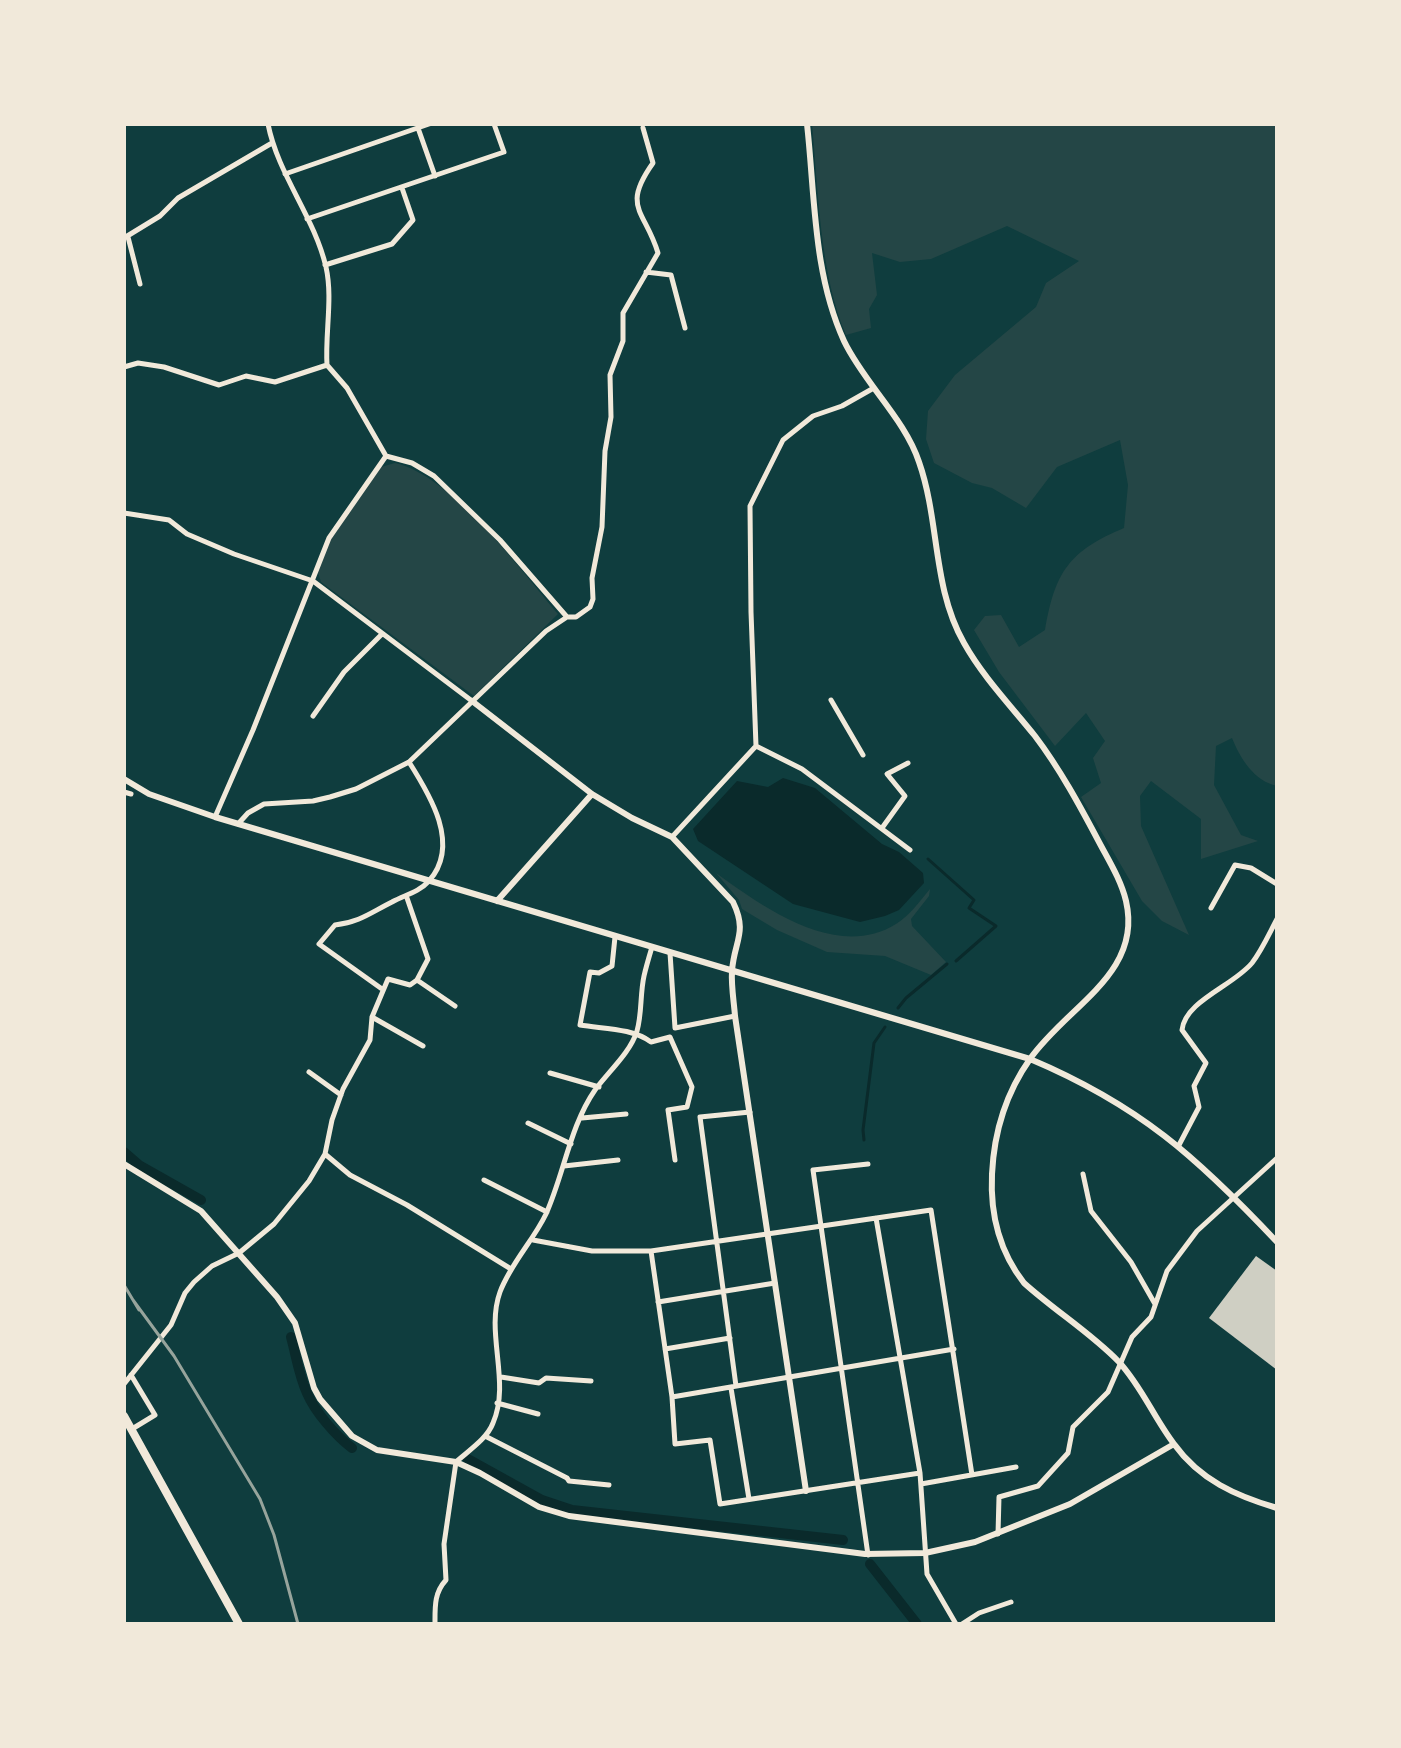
<!DOCTYPE html>
<html>
<head>
<meta charset="utf-8">
<style>
	body { margin:0 }
	#map { position:relative; width:1401px; height:1748px; overflow:hidden; background:#0f3d3e; font-family:Quicksand,sans-serif }
	canvas { display:block }
	.frame { position:absolute; inset:0; border:126px solid #f1e9da; pointer-events:none }
</style>
</head>
<body>
<div id="map">
<canvas width="1401" height="1748"></canvas>
<div class="frame"></div>
</div>
<script>
const ctx = document.querySelector('canvas').getContext('2d');
ctx.lineJoin = 'round';
function fillPath(path, color) { ctx.fillStyle = color; ctx.fill(path, 'evenodd'); }
function trace(path, color, width, dash) { ctx.strokeStyle = color; ctx.lineWidth = width; ctx.lineCap = dash ? 'butt' : 'round'; ctx.setLineDash(dash || []); ctx.stroke(path); }
fillPath(new Path2D(`
	M812 124H1277V786C1254 781 1240 758 1232 738L1216 746 1214 785 1241 835 1258 841 1201 859V819L1151 781 1140 796 1141 826 1189 935 1162 921 1142 901 1081 797 1101 783 1093 758 1105 741 1086 713 1055 746 999 672 974 630 985 616 1001 615 1019 647 1045 630C1055 572 1069 551 1124 528L1128 485 1120 440 1057 467 1026 508 992 488 972 483 934 463 926 439 928 411 955 375 1036 307 1046 283 1079 261 1007 226 931 259 900 262 872 253 877 295 869 309 871 328 846 335C820 275 818 189 812 124Z
	M395 463C451 475 521 570 558 614L474 696 321 582 317 569 331 539 381 467Z
	M716 873C763 907 837 961 896 924 910 915 920 901 930 889L929 896 911 919 912 926 946 962 931 975 885 956 827 952 777 930 742 909 739 900Z`), '#244646');
fillPath(new Path2D(`
	M783 778 815 788 882 844 899 852 923 873 924 883 899 910 885 916 860 922 793 904 698 841 693 829 737 781 768 787Z`), '#0a2a2b');
trace(new Path2D(`
	M928 859 974 900 969 908 996 926 956 961
	M898 1008 906 998 947 964
	M864 1140 863 1130 874 1043 885 1027`), '#0a2a2b', 3);
trace(new Path2D(`
	M124 1152 139 1165 201 1200
	M291 1337C296 1355 299 1376 307 1393 315 1412 336 1436 352 1448
	M468 1459 542 1500 572 1510 843 1540
	M870 1564 917 1624`), '#0a2a2b', 10);
fillPath(new Path2D(`
	M1256 1256 1277 1271V1370L1209 1318Z`), '#cfcfc3');
trace(new Path2D(`
	M268 124C278 175 314 216 326 267 333 298 325 333 327 365L347 388 386 456 412 463 434 476 500 540 567 617
	M418 128 435 176
	M285 174 429 124
	M307 219 504 152 494 124
	M128 237 140 284
	M124 238 160 216 178 198 272 143
	M325 265 392 244 413 220 402 188
	M646 272 671 275 685 328
	M124 367 138 363 164 367 219 385 246 376 275 382 327 365
	M124 513 169 520 187 534 234 554 313 581 472 701
	M831 700 863 755
	M313 716 344 672 382 634
	M756 746 802 769 910 850
	M124 792 131 794
	M215 817 253 730 329 538 386 456
	M238 824 248 813 264 804 313 801 330 797 356 789 409 762 546 631 567 617H576L590 607 593 599 592 578 602 527 605 451 611 417 610 375 623 341V313L658 253C645 210 621 208 653 163L643 128
	M882 828 905 796 887 774 908 763
	M672 837 756 746 751 612 750 506 783 440 813 416 842 406 872 389
	M1211 908 1235 865 1251 868 1277 884
	M615 937 612 966 599 973 590 972 580 1025C604 1029 632 1028 651 1042L670 1037 692 1087 687 1107 668 1110 675 1160
	M670 953 675 1028 735 1016
	M417 980 455 1006
	M382 989 319 944 335 925C360 922 370 913 392 902 404 895 418 893 429 881 461 845 430 795 409 762
	M372 1017 423 1046
	M309 1072 341 1095
	M550 1073 599 1087
	M582 1118 626 1114
	M528 1123 571 1144
	M1179 1145 1199 1107 1194 1086 1206 1063 1182 1030C1185 1001 1233 986 1252 963 1262 950 1269 934 1277 919
	M325 1154 350 1175 407 1205 511 1269
	M564 1166 618 1160
	M1083 1174 1091 1211 1131 1262 1155 1304
	M484 1180 547 1212
	M876 1218 920 1473 927 1574 956 1624
	M533 1240 592 1251H651L931 1210 972 1475
	M651 1251 672 1397 675 1444 710 1440 720 1504 920 1473
	M658 1302 775 1283
	M665 1349 730 1338
	M131 1375 155 1415 132 1429
	M501 1377 539 1383 546 1378 591 1381
	M124 1384 171 1325 185 1293 194 1282 212 1266 239 1253 274 1224 309 1181 325 1154 332 1120 343 1089 370 1040 372 1017 388 979 410 985 417 980 428 959 407 898
	M736 1386 700 1117 750 1112
	M731 1388 749 1499
	M672 1397 954 1349
	M497 1403 538 1414
	M485 1436 567 1478 569 1481 609 1485
	M921 1484 1016 1467
	M998 1534 999 1497 1038 1486 1068 1453 1073 1427 1108 1392 1132 1337 1151 1317 1167 1271 1197 1231 1277 1158
	M868 1555 813 1170 868 1164
	M435 1624C435 1607 434 1593 446 1580L444 1544 456 1462C468 1451 487 1439 493 1423 511 1382 485 1333 500 1292 511 1263 533 1241 546 1214 564 1174 570 1126 595 1090 609 1071 630 1053 637 1031 642 1014 640 994 644 976 646 967 649 957 652 947
	M962 1624 979 1613 1011 1602`), '#f1e9da', 5);
trace(new Path2D(`
	M807 124C815 196 813 273 844 341 864 383 905 419 919 462 940 522 932 587 964 643 983 677 1011 706 1035 736 1060 769 1080 806 1099 842 1109 861 1121 880 1126 901 1143 974 1067 1006 1030 1059 1006 1093 994 1132 992 1174 990 1215 999 1251 1024 1283 1055 1311 1091 1333 1119 1362 1142 1387 1154 1418 1174 1444 1200 1480 1236 1496 1277 1508
	M472 701 592 794 632 818 672 837 733 902C748 933 734 941 732 971 731 986 734 1002 735 1016L806 1491
	M124 779 149 794 215 817 1030 1059C1139 1105 1197 1157 1277 1242
	M497 901 592 794
	M124 1164 201 1211 277 1297 295 1323 314 1388 320 1399 352 1436 377 1450 456 1462 480 1473 539 1507 569 1516 865 1554 925 1553 975 1542 1070 1504 1174 1444`), '#f1e9da', 6);
trace(new Path2D(`
	M124 1416 239 1624`), '#f1e9da', 8);
trace(new Path2D(`
	M124 1285 139 1310
	M133 1300 174 1356 260 1499 274 1535 298 1624`), '#97a49c', 3);
</script>
</body>
</html>
